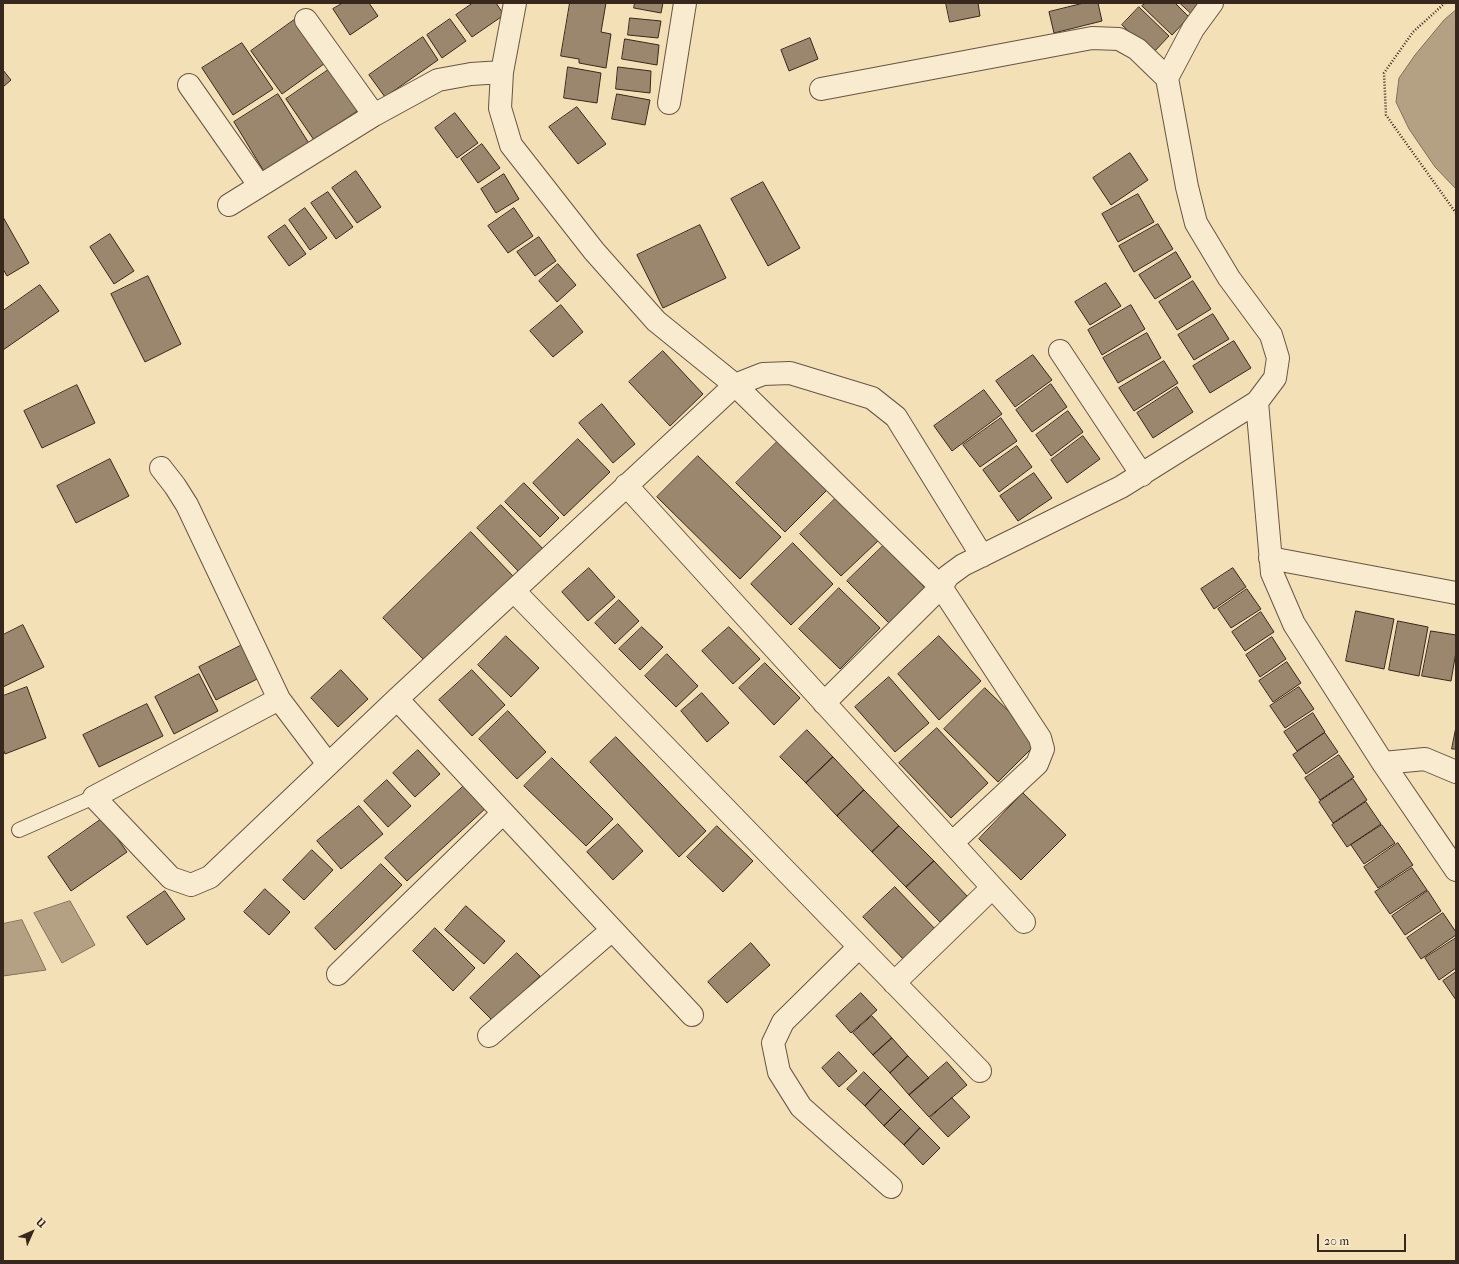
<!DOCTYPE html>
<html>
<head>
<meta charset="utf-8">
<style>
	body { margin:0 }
	#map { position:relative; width:1459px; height:1264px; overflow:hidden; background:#f4e0b7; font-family:"IM FELL French Canon",serif }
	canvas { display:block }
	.frame { position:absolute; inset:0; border:4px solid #38271d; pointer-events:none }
	.north { position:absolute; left:12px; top:1212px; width:40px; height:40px; -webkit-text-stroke:3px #f8ebd0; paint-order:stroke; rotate:45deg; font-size:11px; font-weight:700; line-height:16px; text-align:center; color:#38271d }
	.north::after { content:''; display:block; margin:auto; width:14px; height:18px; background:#38271d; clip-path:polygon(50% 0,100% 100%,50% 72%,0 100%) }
	.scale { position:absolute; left:1317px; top:1234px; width:89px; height:18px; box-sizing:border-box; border:2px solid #38271d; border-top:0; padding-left:5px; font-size:12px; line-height:14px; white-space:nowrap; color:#38271d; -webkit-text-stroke:3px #f8ebd0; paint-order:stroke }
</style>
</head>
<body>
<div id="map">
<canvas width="1459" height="1264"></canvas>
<div class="frame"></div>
<div class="north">U</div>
<div class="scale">20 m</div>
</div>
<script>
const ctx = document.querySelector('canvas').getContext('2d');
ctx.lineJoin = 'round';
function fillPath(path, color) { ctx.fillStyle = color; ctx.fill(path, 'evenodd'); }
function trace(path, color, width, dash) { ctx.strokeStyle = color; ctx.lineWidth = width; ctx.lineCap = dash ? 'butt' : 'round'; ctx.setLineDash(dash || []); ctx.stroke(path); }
const water = new Path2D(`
	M1456 10V189L1435 167 1409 129 1396 102 1399 78 1415 55 1444 20Z
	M70 901 95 945 62 963 34 913Z
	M22 920 46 970 3 976V924Z`);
fillPath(water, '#b4a183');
trace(water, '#82705a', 1);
const building = new Path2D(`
	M343 3H369L378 16 350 35 333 9Z
	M473 3H496L504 15 472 37 456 15Z
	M570 3H606L601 32 611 34 606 68 579 63V59L561 56Z
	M635 3H663L661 13 634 8Z
	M946 3H978L980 16 950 22Z
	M1084 3H1098L1102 21 1054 33 1049 12Z
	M1146 3H1175L1189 17 1172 35 1142 6Z
	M1180 3H1201L1191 13Z
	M1139 7 1169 36 1152 54 1122 25Z
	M297 18 328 61 282 94 251 51Z
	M630 18 661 21 658 38 628 35Z
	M450 19 466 41 442 58 427 35Z
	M423 37 438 60 385 97 369 75Z
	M810 38 818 59 789 71 781 50Z
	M625 39 659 45 657 65 622 59Z
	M242 43 273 89 233 115 202 68Z
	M334 66 362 108 314 140 286 99Z
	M568 67 601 73 597 103 564 98Z
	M618 67 651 71 650 93 616 89Z
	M3 70 11 80 3 87Z
	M278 94 310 145 265 173 234 122Z
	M617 94 650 100 645 125 612 119Z
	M577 107 606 144 578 164 549 127Z
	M455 113 478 143 457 158 435 128Z
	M482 144 500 168 478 183 461 159Z
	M1130 153 1148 180 1111 205 1093 178Z
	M356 171 381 207 357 223 332 188Z
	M504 174 519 199 496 213 481 189Z
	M763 182 800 248 768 266 731 199Z
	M328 192 353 227 336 239 311 203Z
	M1138 194 1154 222 1118 242 1102 214Z
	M305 208 327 238 310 250 289 220Z
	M514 208 533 236 508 253 488 226Z
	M3 217 29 263 7 276 3 269Z
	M1158 224 1173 249 1134 272 1119 246Z
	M285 225 306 254 289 266 268 237Z
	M700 225 726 278 663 308 637 255Z
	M110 234 134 271 114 284 90 247Z
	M539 237 556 261 535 276 517 252Z
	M1176 252 1191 277 1155 299 1139 275Z
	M558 264 576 285 557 302 539 281Z
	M148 276 181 344 145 362 111 294Z
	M1193 281 1211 309 1177 330 1159 302Z
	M1106 283 1121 306 1090 325 1075 302Z
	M40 285 59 311 3 350V311Z
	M561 305 583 332 553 357 530 331Z
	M1131 305 1145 329 1102 355 1088 330Z
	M1213 314 1229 339 1194 360 1178 335Z
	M1147 333 1161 358 1118 383 1103 358Z
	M1234 341 1251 368 1210 393 1193 366Z
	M663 351 703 394 670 426 629 382Z
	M1033 355 1052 380 1015 407 996 381Z
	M1164 361 1178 383 1134 411 1119 388Z
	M1051 384 1067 407 1032 432 1016 410Z
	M77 385 95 423 42 448 24 411Z
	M1177 387 1193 412 1153 438 1137 413Z
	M984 390 1002 414 952 451 934 426Z
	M602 404 635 444 613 463 579 423Z
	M1068 411 1083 432 1051 456 1036 435Z
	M1001 418 1017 441 980 467 963 445Z
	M1083 436 1100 459 1067 483 1051 460Z
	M578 439 610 472 564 516 533 483Z
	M779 440 828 489 785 532 736 483Z
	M1017 446 1032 467 999 492 983 470Z
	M698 456 781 537 740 579 657 497Z
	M110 459 129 496 76 523 57 486Z
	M1034 473 1052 498 1018 521 1000 496Z
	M524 483 559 518 540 537 505 502Z
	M837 497 879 540 841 576 800 534Z
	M501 505 544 550 520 573 477 528Z
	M471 532 513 576 425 661 383 618Z
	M793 543 833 584 791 625 751 584Z
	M884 545 928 591 892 626 847 581Z
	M589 568 615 597 588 621 562 592Z
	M1233 568 1246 587 1214 609 1201 589Z
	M839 588 880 628 840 669 799 629Z
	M1247 589 1261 609 1231 628 1218 609Z
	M619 600 639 621 615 644 595 623Z
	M1356 611 1394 619 1384 669 1346 661Z
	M1261 612 1274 632 1245 651 1232 632Z
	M1398 621 1428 627 1419 676 1389 670Z
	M23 625 44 667 3 687V635Z
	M642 627 663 647 640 670 619 649Z
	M729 627 760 659 733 684 702 651Z
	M1431 631 1456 635V652L1451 681 1422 676Z
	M506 636 539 668 511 697 478 665Z
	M939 636 981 681 939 720 898 674Z
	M1272 637 1286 659 1260 677 1246 655Z
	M246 643 263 676 216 700 199 667Z
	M667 654 698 686 676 707 645 676Z
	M1287 662 1301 683 1273 702 1259 681Z
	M765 663 800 698 774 725 739 688Z
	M341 670 368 699 338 727 311 698Z
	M472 670 505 705 472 736 439 700Z
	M199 674 218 711 174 734 155 697Z
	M889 677 929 723 895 752 855 707Z
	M27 687 46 738 5 754 3 749V696Z
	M1299 687 1314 709 1285 728 1270 706Z
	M985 688 1039 741 998 782 944 729Z
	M702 693 729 723 707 742 681 711Z
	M147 704 163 736 99 767 83 735Z
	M508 711 546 752 517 779 479 739Z
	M1313 713 1325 732 1297 751 1284 732Z
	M1456 727V749H1452Z
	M937 728 988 783 951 818 899 763Z
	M807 730 833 757 806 783 780 757Z
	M1325 733 1338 752 1306 774 1293 755Z
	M616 737 706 831 679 857 590 762Z
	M418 750 440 774 415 797 393 773Z
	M1339 755 1354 777 1320 800 1305 778Z
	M833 757 864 790 837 816 806 783Z
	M552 758 613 819 586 846 524 786Z
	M1353 779 1367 800 1333 823 1319 802Z
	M387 780 411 806 388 827 364 801Z
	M466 784 487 807 407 881 385 858Z
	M864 790 899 826 872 852 837 816Z
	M1023 793 1066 835 1021 880 979 839Z
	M1366 802 1381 824 1347 847 1332 825Z
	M359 806 383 834 341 869 317 841Z
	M103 818 127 852 71 891 48 857Z
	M618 824 643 851 613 880 587 852Z
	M1382 825 1395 843 1364 864 1351 845Z
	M717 826 753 861 723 892 687 857Z
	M899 826 934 861 906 887 872 852Z
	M1398 843 1413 865 1378 888 1364 867Z
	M312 850 333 870 304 900 283 880Z
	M934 861 967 896 940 922 906 887Z
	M381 864 402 885 335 950 315 928Z
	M1412 868 1427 890 1390 914 1375 892Z
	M895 887 937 931 905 961 863 917Z
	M265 889 290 912 269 935 244 912Z
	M165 891 185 919 147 945 127 917Z
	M1428 891 1441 911 1405 935 1392 916Z
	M466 906 505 941 484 964 445 930Z
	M1443 913 1456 932V935L1421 959 1407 938Z
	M435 928 475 968 453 991 413 951Z
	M1456 938V968L1439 980 1425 958Z
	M751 943 770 965 727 1003 708 982Z
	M517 953 540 976 493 1021 470 998Z
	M1456 972V1000L1443 981Z
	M861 993 877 1010 851 1033 836 1016Z
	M872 1016 892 1038 873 1055 853 1033Z
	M892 1038 908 1056 890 1073 873 1055Z
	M839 1052 857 1071 839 1087 822 1068Z
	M908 1056 929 1078 909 1095 890 1073Z
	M947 1062 967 1085 929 1117 909 1095Z
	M864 1072 881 1089 865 1106 847 1089Z
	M881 1089 901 1109 884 1126 865 1106Z
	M952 1098 970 1117 948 1137 930 1118Z
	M901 1109 920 1128 904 1145 884 1126Z
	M920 1128 940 1148 923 1165 904 1145Z`);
fillPath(building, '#9a876d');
trace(building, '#38271d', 1);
const lane = new Path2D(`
	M19 830 94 797`);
const street = new Path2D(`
	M515 3 502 72 500 108 511 145 594 251 656 321 735 385 941 587 1040 738 1043 749 1037 764 952 843
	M306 20 374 115
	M189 85 259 185
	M821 89 1092 38 1119 39 1137 49 1167 78
	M669 103 685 3
	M229 205 374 115 438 80 471 74 502 72
	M1060 351 1142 475
	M1257 402 1272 573 1294 624 1383 763 1456 870
	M161 468 175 486 187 505 279 699 328 764
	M626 485 1024 922
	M1270 558 1456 593
	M514 591 980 1071
	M279 699 94 797 171 878 191 885 210 877 397 699 735 385 763 374 790 373 872 398 896 417 982 556
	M397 699 692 1015
	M824 703 941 587 948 576 963 565 1121 487 1257 402 1275 378 1278 358 1271 335 1229 278 1196 223 1187 187 1167 78 1193 29 1212 3
	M1383 763 1425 759 1456 772
	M859 947 783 1022 773 1043 779 1072 801 1107 891 1187
	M338 974 503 813
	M894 983 992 888
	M489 1036 612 930`);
trace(lane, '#675544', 16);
trace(street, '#675544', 24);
trace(new Path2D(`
	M1445 3 1413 32 1384 73 1386 115 1456 213`), '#38271d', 2.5, [1, 2]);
trace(lane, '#f8ebd0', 14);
trace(street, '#f8ebd0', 22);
</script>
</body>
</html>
